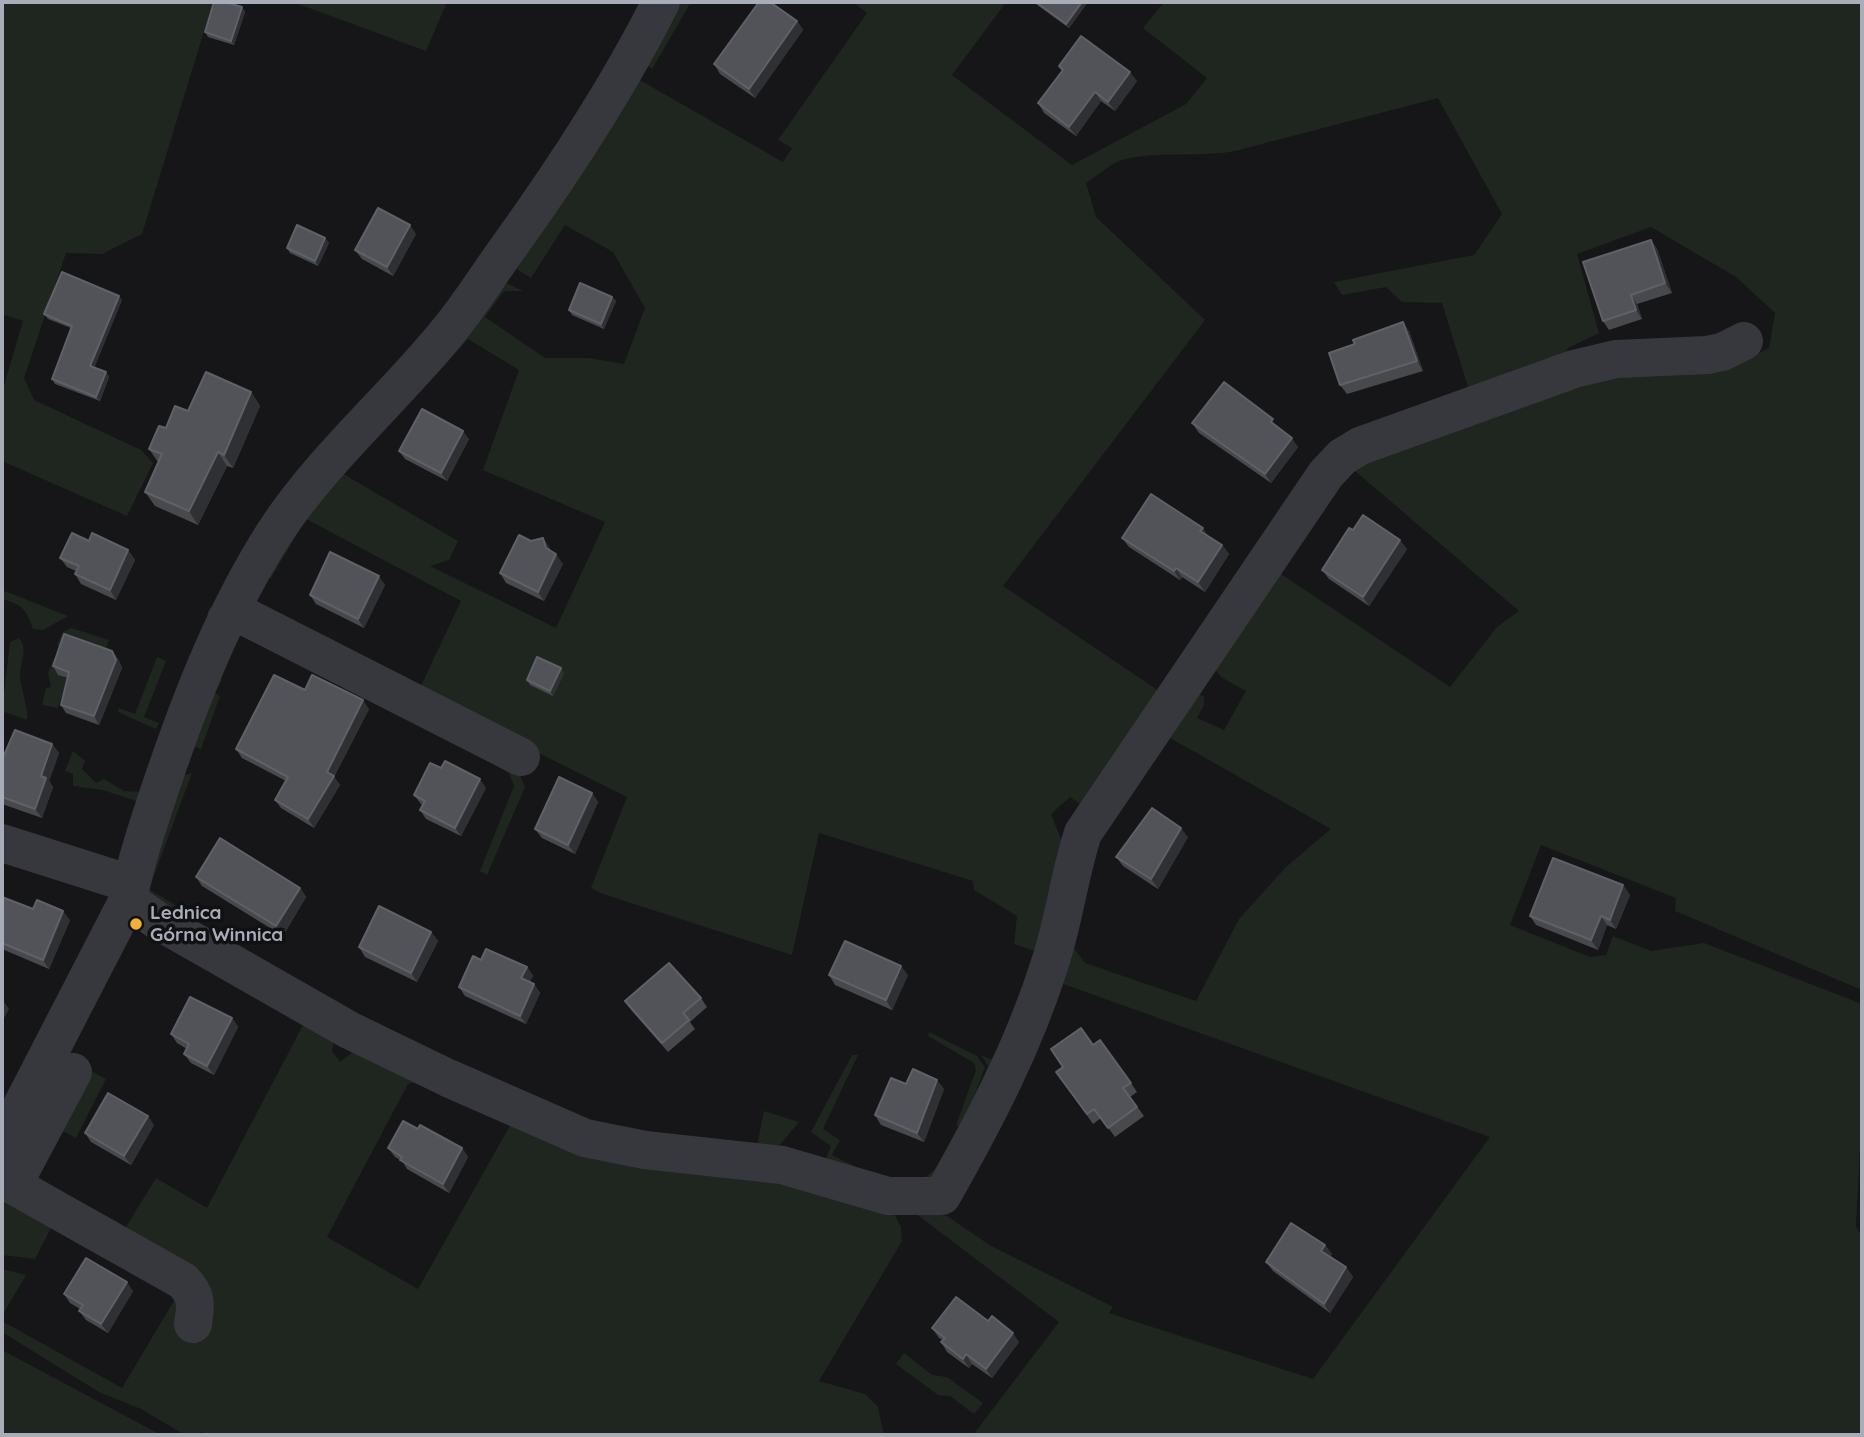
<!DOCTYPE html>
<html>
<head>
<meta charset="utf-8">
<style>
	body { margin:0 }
	#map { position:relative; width:1864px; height:1437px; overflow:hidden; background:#161618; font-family:Quicksand,sans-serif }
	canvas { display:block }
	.frame { position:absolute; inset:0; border:4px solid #a8adb8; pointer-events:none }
</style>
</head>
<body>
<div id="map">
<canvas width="1864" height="1437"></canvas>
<div class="frame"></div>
</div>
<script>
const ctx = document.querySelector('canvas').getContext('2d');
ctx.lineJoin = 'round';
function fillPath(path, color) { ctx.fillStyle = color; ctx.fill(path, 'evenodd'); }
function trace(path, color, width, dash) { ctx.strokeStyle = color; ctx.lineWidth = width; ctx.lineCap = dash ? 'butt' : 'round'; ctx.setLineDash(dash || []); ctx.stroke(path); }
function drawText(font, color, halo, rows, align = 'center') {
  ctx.font = font + ' Quicksand,sans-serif'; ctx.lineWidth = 7; ctx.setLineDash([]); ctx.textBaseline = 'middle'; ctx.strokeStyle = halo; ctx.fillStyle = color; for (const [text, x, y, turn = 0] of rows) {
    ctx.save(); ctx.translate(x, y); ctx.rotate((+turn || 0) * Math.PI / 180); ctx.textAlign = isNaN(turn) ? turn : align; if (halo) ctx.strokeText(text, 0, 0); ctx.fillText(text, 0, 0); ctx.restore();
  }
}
fillPath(new Path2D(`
	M2 2H213L142 234 102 254 66 253 24 378 34 400 141 450 153 463 127 516 2 461V392L23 321 2 314Z
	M293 2H447L426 51Z
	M669 2H691L652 69 647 65Z
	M853 2H1002L1004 5 952 75 1072 165 1186 104 1207 78 1143 28 1164 2H1862V990L1675 911 1676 898 1541 845 1510 925 1590 957 1606 955 1613 936 1651 951 1704 943 1862 1004V1109L1856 1226 1862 1237V1435H973L1059 1322 907 1207 947 1216 991 1246 1113 1307 1109 1313 1313 1379 1490 1137 1055 981 1087 858 1070 943 1085 963 1196 1001 1239 919 1286 867 1331 829 1170 738 1199 694 1204 697V705L1197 718 1224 730 1246 691 1221 677 1211 664 1272 568 1450 687 1497 627 1519 611 1348 465 1608 371 1721 372 1769 348 1775 313 1736 277 1651 227 1577 254 1599 333 1568 348 1559 365 1471 397 1442 303 1402 302 1386 287 1342 295 1334 282 1474 255 1502 214 1438 98 1235 151C1198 158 1159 150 1122 160 1110 164 1097 176 1086 183L1096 217 1205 320 1003 586 1165 695 1089 810 1070 797 1051 814 1065 849 1044 954 1014 944 1017 916 974 890 973 881 819 833 792 955 600 893 591 888 627 797 246 608 254 605 419 690 461 601 306 519 271 578 264 576 340 472 458 541 449 560 430 566 556 628 605 522 483 470 519 370 468 339 436 375 427 366 500 280 523 291H504L485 317 545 358H589L624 364 645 308 613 252 565 225 531 278 515 268 638 79 783 162 792 148 778 140 867 13Z
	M2 590 68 616 43 630 33 629C26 609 23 605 2 599Z
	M71 628 109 640 104 655 61 649 57 645 63 632Z
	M19 638C28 647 21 662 20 673 20 688 29 708 27 720L2 711 10 642Z
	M58 656 59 674 68 679 58 708 42 705 46 688 51 687 48 673 54 658Z
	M157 657 166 661 144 717 159 723 156 729 118 712 119 708 135 714Z
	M210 675 222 680 215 693 220 696 201 749 185 744Z
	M73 751 85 761 82 769 96 783 104 779 124 791 145 792 142 803 103 790 73 786V774L65 771Z
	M473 752 516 766 525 787 487 875 480 871 514 786 509 773Z
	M192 773 149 889 185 911 170 914 143 897 181 776Z
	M303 1025 334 1037 332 1051 340 1062 354 1051 417 1081 408 1084 327 1237 418 1289 512 1122 786 1172 894 1214 901 1227 902 1241 819 1381 865 1394 878 1407 884 1435H206L201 1432 199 1435H185L141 1409 99 1392 2 1332V1321L122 1388 178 1294 175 1313 210 1333 211 1310 124 1230 156 1178 207 1208Z
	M929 1032 977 1056 985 1067 974 1097 988 1066 981 1055 1004 1065 937 1180 926 1177 947 1159 960 1127 956 1125 976 1070 974 1063 928 1036Z
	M852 1055H858L823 1129 840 1140 832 1155 872 1175 822 1168 831 1146 811 1132Z
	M91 1071 106 1079 76 1138 61 1130Z
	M764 1111 799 1122 779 1146H757Z
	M2 1192 56 1218 35 1259 2 1255Z
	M2 1269 26 1275 2 1316Z
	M2 1350 161 1435H2Z
	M904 1353 932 1375 947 1377 983 1403 974 1414 950 1396 938 1395 896 1364Z`), '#1e261f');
trace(new Path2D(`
	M226 619 244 616 521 757
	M2 843 131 884
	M128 900 158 921 349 1030 448 1078 585 1138 645 1150 782 1165 888 1196H942C985 1120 1024 1046 1050 963 1064 921 1069 876 1083 833L1326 474 1342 457 1360 446 1574 369 1616 359 1707 355 1722 352 1744 341
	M2 1144 128 900C136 860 149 822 162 783 192 695 225 610 275 532 323 459 390 402 445 335 469 307 488 275 510 245 566 167 618 88 661 2
	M2 1179 183 1281C197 1295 196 1305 193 1324
	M13 1185 73 1072`), '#37383d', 38);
fillPath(new Path2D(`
	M1033 2H1088L1069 28Z
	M242 7 245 12 234 45 208 37 205 32Z
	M797 21 803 30 755 98 720 74 714 64Z
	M1059 66 1137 81 1115 111 1101 101 1076 136 1044 113 1038 103 1062 71Z
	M416 234 393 276 362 259 355 250Z
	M325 238 329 243 318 266 290 253 287 248Z
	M1651 240 1657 249 1672 293 1637 304 1642 319 1609 330 1603 321Z
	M612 297 616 301 604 329 572 315 569 310Z
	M122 300 94 368 106 372 109 377 100 401 55 384 52 379 71 328 48 319 44 314Z
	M1409 331 1423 371 1347 394 1340 385Z
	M251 392 260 406 233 468 227 466 198 525 155 506 145 492 158 462 149 449 166 428 188 411Z
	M1192 423 1280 429 1298 447 1271 483 1199 433Z
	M469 439 447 481 405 459 399 451Z
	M1353 530 1407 549 1369 606 1329 579 1322 570Z
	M1209 537 1222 545 1229 554 1205 592 1182 577 1180 580 1129 547 1122 538Z
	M543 538 549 547 551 551 563 564 544 601 506 583 500 573 531 541Z
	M89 541 128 550 135 560 116 600 81 584 75 574 76 571 67 567 60 558Z
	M385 585 364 628 316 604 310 595Z
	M112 651 118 659 122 668 99 725 66 713 61 705 68 678 58 675 53 666Z
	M564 673 553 696 530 685 527 680Z
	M305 690 369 709 334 777 340 785 314 828 281 808 275 800 286 781 242 758 236 749Z
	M52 744 59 753 49 781 53 787 42 818 2 804V760Z
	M486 788 461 836 426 819 420 810 423 805 421 804 414 795Z
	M592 793 598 802 575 854 542 838 535 829Z
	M1188 837 1158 889 1123 866 1116 857Z
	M196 877 300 888 306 897 283 936 202 886Z
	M1623 885 1630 895 1616 929 1607 925 1598 950 1536 925 1530 916Z
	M2 897 33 909 70 920 49 969 2 949Z
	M431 932 438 941 417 982 365 957 359 947Z
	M481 960 527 967 533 976 529 982 534 984 540 993 526 1024 465 996 459 987Z
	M829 975H908L892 1010 835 985Z
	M701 998 707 1007 690 1022 695 1029 668 1052 632 1011 625 1001Z
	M232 1018 238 1027 214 1075 191 1063 184 1054 187 1049 177 1043 171 1034Z
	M1093 1045 1131 1083 1137 1092 1130 1097 1144 1116 1115 1137 1101 1118 1093 1124 1056 1072Z
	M906 1084 944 1089 924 1142 881 1125 875 1115Z
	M154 1125 131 1165 91 1142 85 1133Z
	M418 1129 462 1148 468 1157 449 1193 407 1169 402 1161 395 1157 388 1148Z
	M1325 1245 1332 1254 1330 1257 1346 1267 1353 1277 1330 1313 1273 1271 1266 1262Z
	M133 1291 108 1333 86 1320 79 1311 80 1309 70 1303 64 1294Z
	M988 1321 1019 1342 992 1378 972 1364 969 1368 947 1352 941 1342 943 1340 939 1338 932 1328Z`), '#47494d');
fillPath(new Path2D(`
	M1082 2H1088L1069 28 1066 24Z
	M242 7 245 12 234 45 231 41Z
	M797 21 803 30 755 98 749 89Z
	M1130 72 1137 81 1115 111 1108 102Z
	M1095 92 1101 101 1076 136 1069 127Z
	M410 225 416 234 393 276 387 267Z
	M325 238 329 243 318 266 315 261Z
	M1651 240 1657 249 1672 293 1665 283Z
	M1631 295 1637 304 1642 319 1636 310Z
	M119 296 122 300 93 371 90 366Z
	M612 297 616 301 604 329 601 324Z
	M1403 322 1409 331 1423 371 1417 361Z
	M106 372 109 377 100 401 96 397Z
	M251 392 260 406 233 468 224 455Z
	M463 431 469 439 447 481 441 473Z
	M1292 438 1298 447 1271 483 1265 474Z
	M218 452 227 466 198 525 189 511Z
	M1203 528 1209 537 1200 531Z
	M543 538 549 547 553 558 546 548Z
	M1400 540 1407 549 1369 606 1363 597Z
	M1222 545 1229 554 1205 592 1198 582Z
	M128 550 135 560 116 600 110 590Z
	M556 554 563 564 544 601 538 592Z
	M1176 568 1182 577 1180 580 1174 571Z
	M379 576 385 585 364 628 358 619Z
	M112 651 118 659 122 668 99 725 94 716Z
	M561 668 564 673 553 696 550 691Z
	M363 700 369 709 334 777 340 785 314 828 308 819 327 772Z
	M52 744 59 753 49 781 53 787 42 818 35 809 41 776Z
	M480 779 486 788 461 836 455 828Z
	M592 793 598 802 575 854 568 845Z
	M1181 828 1188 837 1158 889 1151 879Z
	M1623 885 1630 895 1616 929 1610 920Z
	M300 888 306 897 283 936 276 926Z
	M63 911 70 920 49 969 43 960Z
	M1601 916 1607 925 1598 950 1591 940Z
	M431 932 438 941 417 982 411 973Z
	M901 966 908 975 892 1010 886 1000Z
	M527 967 533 976 527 987 521 978Z
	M534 984 540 993 526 1024 520 1016Z
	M2 999 9 1009 2 1022Z
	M232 1018 238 1027 214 1075 207 1066Z
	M937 1080 944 1089 924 1142 917 1133Z
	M148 1116 154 1125 131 1165 124 1156Z
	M462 1148 468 1157 449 1193 443 1184Z
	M1325 1245 1332 1254 1327 1260 1321 1251Z
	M1346 1267 1353 1277 1330 1313 1324 1304Z
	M127 1282 133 1291 108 1333 101 1324Z
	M1013 1333 1019 1342 992 1378 986 1369Z
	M966 1354 972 1364 969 1368 963 1359Z`), '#2f3033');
const building = new Path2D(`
	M214 2H225L242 7 231 41 205 32Z
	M759 2H770L797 21 749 89 714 64Z
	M1036 2H1082L1066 24Z
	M1081 36 1130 72 1108 102 1095 92 1069 127 1038 103 1063 70 1059 66Z
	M378 208 410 225 387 267 355 250Z
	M297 225 325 238 315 261 287 248Z
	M1651 240 1665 283 1631 295 1636 310 1603 321 1583 262Z
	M62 272 119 296 90 366 106 372 96 397 52 379 72 326 44 314Z
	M580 283 612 297 601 324 569 310Z
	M1403 322 1417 361 1340 385 1329 353 1355 344 1353 340Z
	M206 372 251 392 224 455 218 452 189 511 145 492 162 454 149 449 159 426 166 428 175 406 188 411Z
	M1224 382 1273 419 1271 422 1292 438 1265 474 1192 423Z
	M422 409 463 431 441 473 399 451Z
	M1151 494 1203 528 1200 531 1222 545 1198 582 1176 568 1174 571 1122 538Z
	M1363 515 1400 540 1363 597 1322 570 1349 528 1353 530Z
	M72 533 89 541 92 533 128 550 110 590 75 574 79 566 60 558Z
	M519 535 531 541 543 538 546 548 556 554 538 592 500 573Z
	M330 552 379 576 358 619 310 595Z
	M64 634 112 651 116 660 94 716 61 705 69 672 53 666Z
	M537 657 561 668 550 691 527 680Z
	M274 675 305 690 312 675 363 700 327 772 334 776 308 819 275 800 288 777 236 749Z
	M15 730 52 744 41 776 46 778 35 809 2 797V760Z
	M445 761 480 779 455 828 420 810 425 801 414 795 430 763 441 768Z
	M559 777 592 793 568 845 535 829Z
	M1152 808 1181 828 1151 879 1116 857Z
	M220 838 300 888 276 926 196 877Z
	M1553 858 1623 885 1610 920 1601 916 1591 940 1530 916Z
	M2 897 33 909 37 900 63 911 43 960 2 943Z
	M379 906 431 932 411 973 359 947Z
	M845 941 901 966 886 1000 829 975Z
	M486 949 527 967 521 978 534 984 520 1016 459 987 473 956 481 960Z
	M669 963 701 998 683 1013 689 1020 662 1043 625 1001Z
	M190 997 232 1018 207 1066 184 1054 189 1044 171 1034Z
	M1081 1028 1093 1045 1100 1040 1131 1083 1123 1088 1137 1107 1108 1128 1094 1109 1087 1114 1056 1072 1063 1067 1051 1049Z
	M913 1069 937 1080 917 1133 875 1115 891 1078 906 1084Z
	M108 1093 148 1116 124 1156 85 1133Z
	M403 1121 418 1129 420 1125 462 1148 443 1184 400 1160 402 1157 388 1148Z
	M1291 1223 1325 1245 1321 1251 1346 1267 1324 1304 1266 1262Z
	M86 1258 127 1282 101 1324 79 1311 83 1305 64 1294Z
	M956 1297 988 1321 992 1316 1013 1333 986 1369 966 1354 963 1359 941 1342 945 1338 932 1328Z`);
fillPath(building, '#525359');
trace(building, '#5f6168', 2);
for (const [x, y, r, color] of [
	[136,924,7,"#f2b134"]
]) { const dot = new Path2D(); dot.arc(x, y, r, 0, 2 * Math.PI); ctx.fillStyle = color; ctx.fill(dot); trace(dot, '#111113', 2.5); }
drawText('bold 19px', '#a8adb8', '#111113', [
	["Lednica",150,913],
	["Górna Winnica",150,935]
], 'left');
</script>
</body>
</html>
